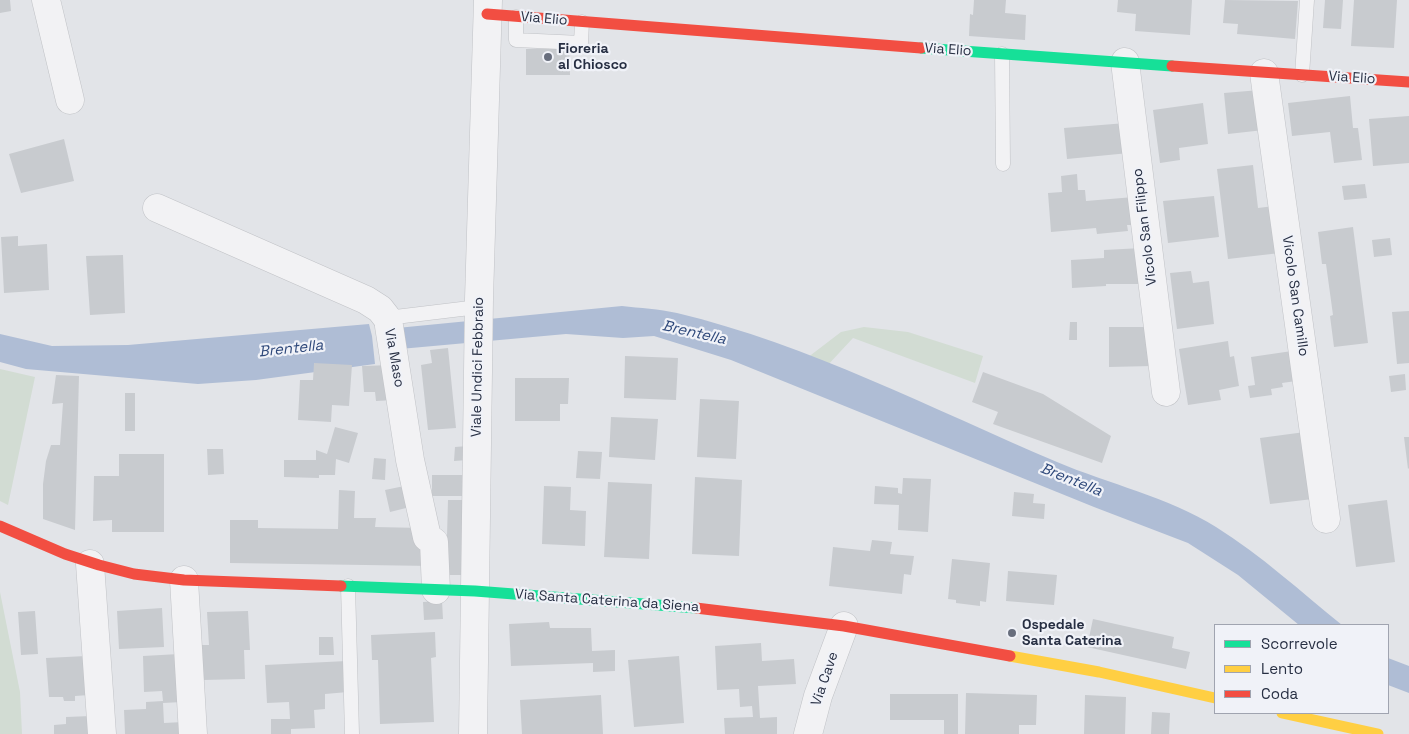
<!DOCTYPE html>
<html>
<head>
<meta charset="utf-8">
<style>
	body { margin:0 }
	#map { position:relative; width:1409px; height:734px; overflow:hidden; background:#e2e4e8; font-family:"Space Grotesk",sans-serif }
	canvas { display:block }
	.legend { position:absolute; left:1214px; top:624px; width:175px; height:90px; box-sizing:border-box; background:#f0f2f8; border:1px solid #a0a4b0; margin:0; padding:6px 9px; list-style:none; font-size:15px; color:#272f43 }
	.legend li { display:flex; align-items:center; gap:10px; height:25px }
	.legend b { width:25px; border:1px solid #a0a4b0 }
</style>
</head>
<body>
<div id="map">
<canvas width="1409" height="734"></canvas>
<ul class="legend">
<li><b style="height:6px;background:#16e098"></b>Scorrevole</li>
<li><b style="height:6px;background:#ffcf43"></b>Lento</li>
<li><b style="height:6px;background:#f24e42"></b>Coda</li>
</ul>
</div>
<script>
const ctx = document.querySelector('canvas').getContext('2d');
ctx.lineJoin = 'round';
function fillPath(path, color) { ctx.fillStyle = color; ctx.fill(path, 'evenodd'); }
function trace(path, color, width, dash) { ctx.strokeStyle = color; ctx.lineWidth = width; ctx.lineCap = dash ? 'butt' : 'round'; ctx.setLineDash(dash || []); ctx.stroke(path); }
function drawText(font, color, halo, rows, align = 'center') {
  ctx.font = font + ' "Space Grotesk",sans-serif'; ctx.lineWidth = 4.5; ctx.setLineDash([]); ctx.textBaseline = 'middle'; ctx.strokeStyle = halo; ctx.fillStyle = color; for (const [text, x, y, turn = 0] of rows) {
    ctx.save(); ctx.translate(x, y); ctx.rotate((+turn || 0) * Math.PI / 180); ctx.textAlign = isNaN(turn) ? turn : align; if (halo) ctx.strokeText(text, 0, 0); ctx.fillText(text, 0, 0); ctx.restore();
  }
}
fillPath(new Path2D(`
	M864 327 908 332 983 356 975 383 853 338 826 367 807 358 841 332Z
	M0 369 35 377 8 505 0 501Z
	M0 592 20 692 22 734H0Z`), '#d2dcd3');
fillPath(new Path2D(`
	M622 306C640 308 659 309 677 313 810 345 932 409 1057 462 1109 484 1168 497 1216 527 1261 555 1301 592 1342 625H1299L1238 575 1188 543 1094 507 731 360 654 336 623 338 566 334 400 349 397 328Z
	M369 324 372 336 375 364 256 380 198 384 26 369 0 362V334L52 346 128 345Z
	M1388 658 1409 666V693L1388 685Z`), '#afbdd5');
fillPath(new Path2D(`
	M0 0H10L11 11 0 13Z
	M974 0H1006L1005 13 1026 15 1025 40 969 36 970 14 973 15Z
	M1118 0H1192L1190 35 1135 31 1136 14 1117 12Z
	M1225 0 1298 1 1295 39 1237 34 1238 24 1223 23Z
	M1325 0H1343L1341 29 1323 28Z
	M1354 0H1397L1394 48 1351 46Z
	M569 48 570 75H526V49Z
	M1260 90 1264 130 1228 134 1224 93Z
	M1350 96 1353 128H1358L1362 160 1334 163 1330 132 1292 136 1288 103Z
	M1203 103 1208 144 1179 148 1180 160 1160 163 1153 110Z
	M1409 116V163L1373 166 1369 119Z
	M1126 123 1129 153 1067 159 1064 128Z
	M64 139 74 181 21 193 9 154Z
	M1253 165 1258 208 1274 206 1280 253 1228 259 1217 169Z
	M1077 174 1078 190H1085L1086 201 1134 197 1136 225H1127L1128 231 1097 234 1096 228 1051 232 1048 193 1062 192 1061 176Z
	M1365 184 1367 198 1344 200 1342 186Z
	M1214 196 1219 237 1168 243 1163 201Z
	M1353 227 1368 343 1334 347 1330 316 1333 315 1326 264H1322L1318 232Z
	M18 236V246L47 244 49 290 4 293 1 237Z
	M1390 238 1392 255 1374 257 1372 240Z
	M1142 248 1143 284H1106V286L1072 288 1071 260 1104 258V250Z
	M123 255 125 313 90 315 86 256Z
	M1191 271 1193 283 1209 281 1214 324 1177 329 1170 273Z
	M1409 311V363L1397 364 1392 312Z
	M1070 322H1077V340H1069Z
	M1109 327H1152V366L1109 367Z
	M1228 341 1230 357 1234 356 1239 386 1219 390 1221 400 1188 405 1179 349Z
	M448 348 456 428 428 430 421 365 432 363 430 350Z
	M1292 351 1296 381 1282 383 1283 387 1271 389 1272 395 1250 398 1248 386 1255 385 1251 357Z
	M625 356 678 358 676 400 624 398Z
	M314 363 352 365 349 406 332 405 331 422 298 420 300 380H313Z
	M393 365 395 400 376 401 375 392H364L362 366Z
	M983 372 1043 394 1111 436 1102 463 993 424 998 412 972 402Z
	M1405 374 1406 390 1391 392 1389 376Z
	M56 375 79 376 75 530 43 519V484L46 461 51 445H60L63 403 52 404Z
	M515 378H569L568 404H560V421H515Z
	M125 393H135V431H125Z
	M700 399 739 401 736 459 697 457Z
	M611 417 658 419 655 460 609 457Z
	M335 427 358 433 349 463 336 459 335 475H319V478L284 477V460H316V450L327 454Z
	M1305 432 1313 499 1270 504 1260 438Z
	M1404 437H1409V468L1408 469Z
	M468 446V460L454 461 455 447Z
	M207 449H223L224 474 208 475Z
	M578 451 602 452 600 479 576 478Z
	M119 454H164V532H112V520L93 521 94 476H119Z
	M374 458 386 459 385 480 372 479Z
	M432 475H465V496H432Z
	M695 477 742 480 739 556 692 554Z
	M903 478 931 479 928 532 898 530 899 505 874 504 875 486 898 488V493L902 494Z
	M608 482 652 484 649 559 604 557Z
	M414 484 418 505 390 512 385 490Z
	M544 486 571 487 570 510 586 511 585 546 542 544Z
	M339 490 355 491 354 518H376L375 527 422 528 433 566 230 563V520H258V528L338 529Z
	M1014 492 1034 494 1033 503 1045 504 1044 519 1012 516Z
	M448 500H469L465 575H449L443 567 444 540 447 536Z
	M1387 500 1395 562 1356 567 1348 505Z
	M872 540 892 542 890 554 914 556 911 575 904 574 902 594 829 586 833 547 870 551Z
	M952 559 990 563 986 602 980 601V606L956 603V600L948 599Z
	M1008 571 1057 575 1054 605 1006 601Z
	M442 601 443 619 424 620 423 602Z
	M162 608 164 647 119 649 117 611Z
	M35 611 38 654 21 655 18 612Z
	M248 611 250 650H244L245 679 203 680 202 645H209L207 612Z
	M1093 619 1174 637 1172 648 1190 652 1186 669 1087 647Z
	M549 622 550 628H591L592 651 615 650V671L593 672V663L511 666 509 624Z
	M435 632 436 657 431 658 434 722 380 724 378 660H372L371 635Z
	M319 637H333L334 655H319Z
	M761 643 762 661 794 659 796 684 758 686 760 718 777 717V734H725L724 718 753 717 752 706 740 707 739 689 717 690 715 646Z
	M179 654 182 702 163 703 164 723 183 722 184 734H125L124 710 146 709V702L163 701 162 691 144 692 143 656Z
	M86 656 89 695 75 696V701H64L63 697H49L46 658Z
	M679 656 684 723 634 727 628 660Z
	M347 661 348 692 325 694V709L314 710 315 728 291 729V734H271V719H290L289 702 267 703 265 665Z
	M966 693 1037 695 1036 725H1019V734H965Z
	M890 694H958V734H944V720H890Z
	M601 695 603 734H522L520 700Z
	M1085 695 1126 697 1125 734H1084Z
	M1152 712 1170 713 1169 734H1151Z
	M91 716 92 734H54V725L66 724V717Z`), '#c8cbcf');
const lane = new Path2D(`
	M516 17V40L581 43 582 22
	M1002 54 1003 164
	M1302 75 1307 0
	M388 323 387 318 478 307
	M348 586 352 734`);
const street = new Path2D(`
	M46 0 70 100
	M1125 62 1166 392
	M1264 73 1326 519
	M157 208 366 300 380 309 387 318
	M389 326 410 460 427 537 434 542 436 590
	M90 564 102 734
	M184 580 193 734
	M473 734 479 299 488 0
	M808 734 818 696 844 626`);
trace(lane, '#c0c2c6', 15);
trace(street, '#c0c2c6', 29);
trace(lane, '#f2f2f4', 14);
trace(street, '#f2f2f4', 28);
trace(new Path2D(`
	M921 48 1172 66
	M341 586 475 591 696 608`), '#16e098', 11);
trace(new Path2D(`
	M1010 656 1099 672 1215 698
	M1282 713 1378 734`), '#ffcf43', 11);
trace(new Path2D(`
	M487 14 921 48
	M1172 66 1409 82
	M0 526 65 554 99 565 134 574 184 580 341 586
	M696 608 844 626 1010 656`), '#f24e42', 11);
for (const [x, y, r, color] of [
	[548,57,5,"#686e7d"],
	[1012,633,5,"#686e7d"]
]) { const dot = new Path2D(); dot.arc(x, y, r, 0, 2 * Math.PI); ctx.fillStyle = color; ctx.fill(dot); trace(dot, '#f0f2f8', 2); }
drawText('14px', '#272f43', '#f0f2f8', [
	["Via Elio",544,19,5],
	["Via Elio",948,50,4],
	["Via Elio",1352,78,4],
	["Vicolo San Filippo",1145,227,-97],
	["Vicolo San Camillo",1295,296,82],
	["Via Maso",394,358,80],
	["Viale Undici Febbraio",478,367,-89],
	["Via Santa Caterina da Siena",607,601,4],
	["Via Cave",825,679,-71]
]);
drawText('bold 14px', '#272f43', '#f0f2f8', [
	["Fioreria",558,49],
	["al Chiosco",558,65],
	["Ospedale",1022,625],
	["Santa Caterina",1022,641]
], 'left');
drawText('italic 15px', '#2e487a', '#f0f2f8', [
	["Brentella",694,333,13],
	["Brentella",291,349,-6],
	["Brentella",1071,480,22]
]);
</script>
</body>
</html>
